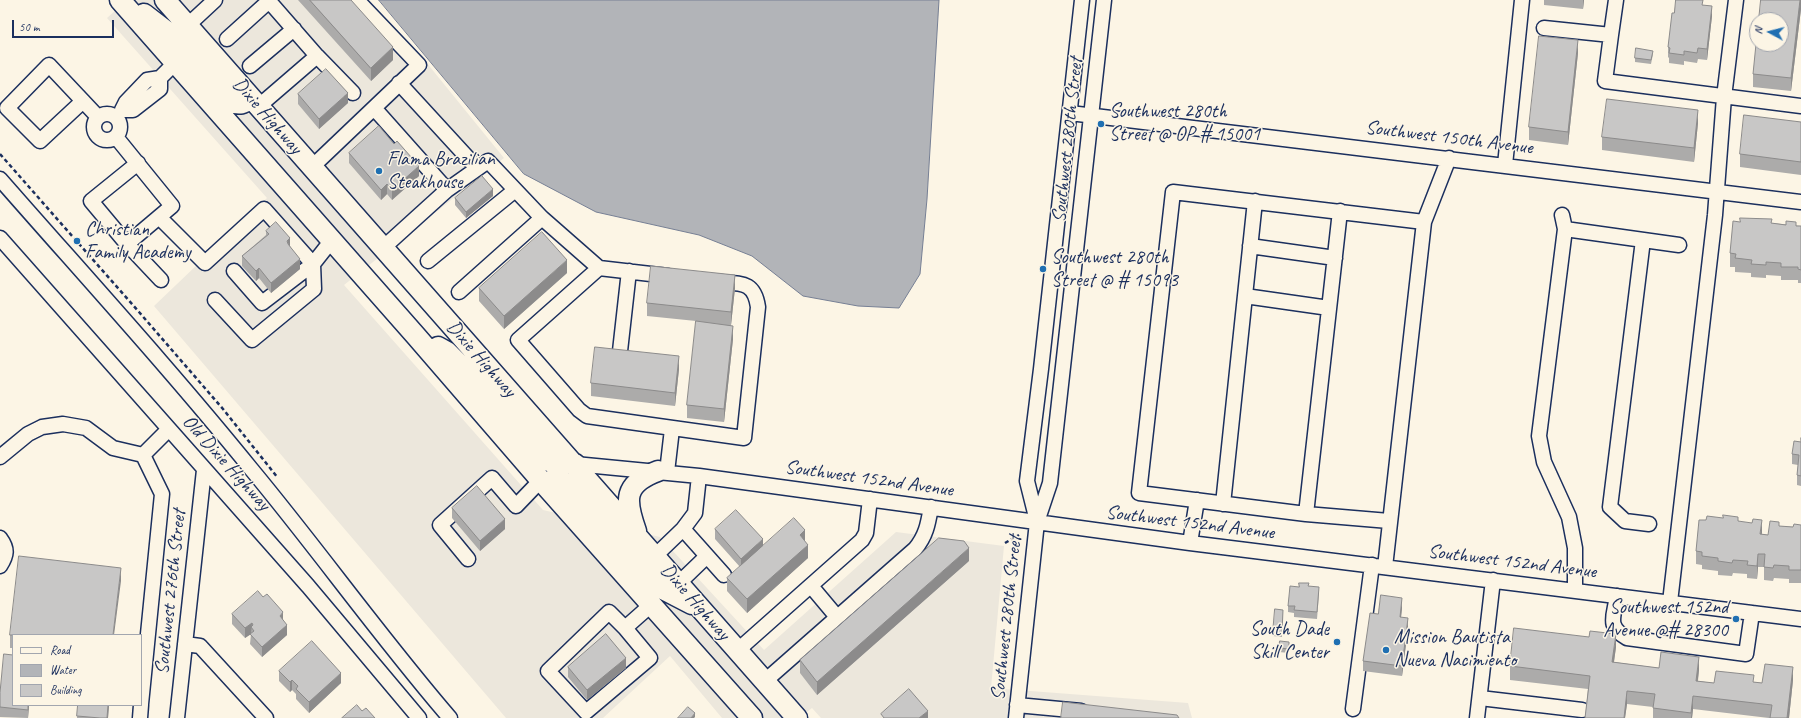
<!DOCTYPE html>
<html>
<head>
<meta charset="utf-8">
<style>
	body { margin:0 }
	#map { position:relative; width:1801px; height:718px; overflow:hidden; background:#fcf5e5; font-family:Caveat,sans-serif }
	canvas { display:block }
	.legend { position:absolute; left:12px; top:634px; width:130px; height:72px; box-sizing:border-box; background:#fcf5e5; border:1px solid #a2a6af; margin:0; padding:5px 7px; list-style:none; font-size:12px; color:#1b2f5e }
	.legend li { display:flex; align-items:center; gap:8px; height:20px }
	.legend b { width:20px; border:1px solid #a2a6af }
	.north { position:absolute; left:1749px; top:12px; width:40px; height:40px; box-sizing:border-box; background:#fcf5e5; border:1px solid #a2a6af; border-radius:50%; rotate:277deg; font-size:11px; font-weight:700; line-height:16px; text-align:center; color:#1b2f5e }
	.north::after { content:''; display:block; margin:auto; width:14px; height:18px; background:#1f6fb2; clip-path:polygon(50% 0,100% 100%,50% 72%,0 100%) }
	.scale { position:absolute; left:12px; top:20px; width:102px; height:18px; box-sizing:border-box; border:2px solid #1b2f5e; border-top:0; padding-left:5px; font-size:12px; line-height:14px; white-space:nowrap; color:#1b2f5e; -webkit-text-stroke:3px #fcf5e5; paint-order:stroke }
</style>
</head>
<body>
<div id="map">
<canvas width="1801" height="718"></canvas>
<ul class="legend">
<li><b style="height:5px;background:#fcf5e5"></b>Road</li>
<li><b style="height:11px;background:#b2b4b8"></b>Water</li>
<li><b style="height:11px;background:#c8c7c6"></b>Building</li>
</ul>
<div class="north">N</div>
<div class="scale">50 m</div>
</div>
<script>
const ctx = document.querySelector('canvas').getContext('2d');
ctx.lineJoin = 'round';
function fillPath(path, color) { ctx.fillStyle = color; ctx.fill(path, 'evenodd'); }
function trace(path, color, width, dash) { ctx.strokeStyle = color; ctx.lineWidth = width; ctx.lineCap = dash ? 'butt' : 'round'; ctx.setLineDash(dash || []); ctx.stroke(path); }
function drawText(font, color, halo, rows, align = 'center') {
  ctx.font = font + ' Caveat,sans-serif'; ctx.lineWidth = 3; ctx.setLineDash([]); ctx.textBaseline = 'middle'; ctx.strokeStyle = halo; ctx.fillStyle = color; for (const [text, x, y, turn = 0] of rows) {
    ctx.save(); ctx.translate(x, y); ctx.rotate((+turn || 0) * Math.PI / 180); ctx.textAlign = isNaN(turn) ? turn : align; if (halo) ctx.strokeText(text, 0, 0); ctx.fillText(text, 0, 0); ctx.restore();
  }
}
fillPath(new Path2D(`
	M127 0H368L413 46 504 158 344 285 543 510 660 537 764 650 896 532 1004 546 991 688 1188 703 1192 718H821L812 708 799 718H722L670 656 603 718H506L154 306 267 198 107 18Z`), '#ece7dc');
const water = new Path2D(`
	M379 0H939L927 199 920 274 899 308 858 306 803 296 752 256 699 235 596 212 524 174Z`);
fillPath(water, '#b2b4b8');
trace(water, '#767f94', 1);
const minor = new Path2D(`
	M268 0 317 56 353 93
	M187 26 215 0
	M1544 28 1611 35 1605 81 1801 106
	M1611 35 1616 0
	M227 39 269 1
	M250 66 294 29
	M160 78V89L133 110H122L126 102 147 80 160 78 175 63
	M399 83 477 168
	M83 101 40 141 7 108 49 65 98 117
	M259 106 317 56
	M374 108 447 190
	M1070 113 1801 202
	M94 127a13 13 0 1 1 26 0a13 13 0 1 1-26 0Z
	M116 137 172 206 127 244 91 201 138 163
	M1505 165 1522 0
	M312 167 419 65 357 0
	M0 179C85 276 171 370 252 470 320 552 381 638 450 718
	M1562 215 1565 229 1539 436 1544 462 1569 517 1575 548V590
	M159 217 205 263 264 209 313 264 262 303 234 271
	M1565 229 1679 245
	M0 238 308 586 419 718
	M1643 240 1610 507 1625 521 1649 524
	M127 244 161 280
	M1250 246 1335 258
	M383 248 447 190 488 161 542 218 599 268 668 276
	M428 261 514 191
	M599 268 518 340 579 410 587 416 744 438 758 307C754 280 740 284 717 282
	M459 292 542 218
	M1245 296 1329 308
	M215 300 252 340 314 289 313 264 332 240
	M619 360 629 271
	M0 457 28 434 42 427 63 424 86 428 113 448 143 455
	M575 464 699 476 1190 543 1801 619
	M667 472 672 429
	M1223 504 1255 201
	M1306 514 1340 211
	M1037 521 1027 481 1041 369 1082 0
	M1389 521 1306 514 1139 493 1173 192 1424 222
	M683 529 724 575
	M0 538C8 549 7 555 0 566
	M1190 543 1197 500
	M655 556 683 529 695 513 699 476
	M468 559 440 525 492 478 516 506 541 480
	M1385 567 1424 222 1449 158
	M679 583 707 556
	M811 586 837 617
	M1617 596C1614 617 1606 626 1627 638L1746 654 1752 613
	M1670 602 1715 215 1724 97 1736 0
	M625 628 650 658 586 712 548 671 609 612 625 628 651 605
	M185 644 200 646 266 718
	M738 650 862 540 866 533 870 499
	M765 681 915 549C926 536 928 524 931 507
	M1480 698 1582 710
	M141 704 162 494 143 455 169 429
	M1017 705 1081 711
	M1353 709 1372 565
	M140 718 141 705
	M177 718 204 470
	M1016 718 1037 522 1050 483 1104 0
	M1477 718 1493 580`);
const highway = new Path2D(`
	M120 0 416 336 544 484 752 718
	M165 0 797 718
	M144 14 166 31 230 102C240 105 243 104 251 98
	M438 347 447 352 473 378 545 459 554 463 575 464
	M544 484C555 477 559 479 569 486L631 558 663 589 692 604
	M636 531C625 500 623 484 658 471`);
trace(minor, '#1b2f5e', 17);
trace(highway, '#1b2f5e', 23);
trace(new Path2D(`
	M0 154 139 312 223 409 278 478
	M1005 543 1019 535`), '#1b2f5e', 2.5, [4, 3]);
trace(minor, '#fcf5e5', 14);
trace(highway, '#fcf5e5', 20);
fillPath(new Path2D(`
	M298 0H351L393 60 371 81Z
	M1544 0H1584L1583 9 1544 5Z
	M1801 0V9L1791 91 1753 87V74Z
	M1703 5 1712 16 1707 60 1698 59 1697 63 1684 61V65L1669 63V58L1668 57V47L1674 13Z
	M1578 53 1568 145 1529 140V127Z
	M1653 54 1651 64 1635 62V58Z
	M298 94 348 103 319 129 298 104Z
	M1801 122V175L1740 167V154Z
	M1698 123 1694 162 1602 150V137Z
	M349 153 419 176 392 200 387 194 381 200 349 163Z
	M493 196 466 218 455 205V198Z
	M1740 222 1772 223 1801 226V283H1798V280H1781V276L1766 275V278L1751 277V273L1735 272V267H1730V253Z
	M266 231 290 246 300 269 271 293 259 278 256 281 242 266V256L266 235Z
	M567 273 504 329 479 301V288Z
	M735 288 731 325 733 339 724 422 687 418V405L696 321 647 316V303Z
	M679 369 675 406 591 396V383Z
	M1801 438V486L1797 485V475L1798 465 1792 464V454L1801 442Z
	M452 508 505 529 480 551 452 518Z
	M1706 520 1738 521 1762 534 1768 535 1779 526 1793 527 1801 525V583H1789V579L1774 578 1773 581 1764 580V567H1758L1757 579 1747 578V574L1733 573 1732 576 1718 575V571L1702 569V565L1696 564V551Z
	M715 529 763 546 805 542 808 558 747 613 727 591V578L740 567 715 539Z
	M969 561 817 695 800 673V660Z
	M121 581 13 635V648H10V635Z
	M1309 586 1319 594 1317 619 1294 617V613L1288 612V606L1299 587Z
	M1402 608 1401 617 1408 628 1402 676 1363 671V661L1378 614Z
	M1283 610 1282 637 1273 636V633Z
	M232 614 283 620 287 635 262 657 250 644 251 634 245 638 232 624Z
	M1589 637 1616 647 1614 662 1659 668 1699 670 1698 681 1714 683 1754 682 1762 683 1793 680 1789 718H1769L1693 709 1692 718H1653V707L1627 704 1625 718H1585L1588 689 1510 680V666Z
	M1289 642V653L1279 652V648Z
	M568 667 626 668 587 700 568 677Z
	M279 671 341 683 309 713 296 699V694L292 690 290 692 279 681Z
	M0 693 13 705H29L28 718 0 717Z
	M78 705H109L108 718H77Z`), '#acabaa');
fillPath(new Path2D(`
	M1583 0H1584L1583 9Z
	M1800 0H1801V9L1791 91V78Z
	M1712 6V16L1707 60V49Z
	M1578 40V53L1568 145V132Z
	M393 47V60L371 81V68Z
	M348 93V103L319 129V119Z
	M1698 110V123L1694 162V148Z
	M419 166V176L392 200V190Z
	M387 184V194L381 200V190Z
	M493 189V196L466 218V212Z
	M290 238V248L287 241Z
	M300 259V269L271 293V283Z
	M567 260V273L504 329V316Z
	M259 268V278L256 281V271Z
	M735 275V288L731 325V312Z
	M733 326V339L724 422V409Z
	M679 356V369L675 406V393Z
	M505 519V529L480 551V541Z
	M1762 520V533L1760 547V534Z
	M805 530V543L800 535Z
	M763 539V549L741 569V559Z
	M808 545V558L747 613V599Z
	M969 548V561L817 695V682Z
	M1758 554V567L1757 579V566Z
	M121 568V581L114 635H113Z
	M1402 598V608L1400 627V617Z
	M283 612V622L280 616Z
	M1408 618V628L1402 676V666Z
	M252 623 251 634 245 638V628Z
	M287 625V635L262 657V647Z
	M1616 634V647L1612 675V662Z
	M1699 657V670L1696 694V681Z
	M626 658V668L587 700V690Z
	M1793 667V680L1789 718H1787Z
	M341 673V683L309 713V702Z
	M292 680V690L290 692V682Z
	M1627 691V704L1625 718H1624Z
	M1693 696V709L1692 718H1691Z
	M28 705H29L28 718Z
	M108 705H109L108 718H107Z
	M928 711V718H919Z
	M695 713V717L694 718H691Z`), '#8c8b8b');
const building = new Path2D(`
	M310 0H351L393 47 371 68Z
	M1676 0H1703L1702 5 1712 6 1707 49 1698 48 1697 53 1684 51V55L1669 53 1670 48 1668 47 1672 13H1674Z
	M1761 0H1800L1791 78 1753 74 1757 34V44H1781V20H1759Z
	M1539 36 1578 40 1568 132 1529 127Z
	M1636 48 1653 51 1651 60 1635 58Z
	M326 69 348 93 319 119 298 94Z
	M1607 99 1698 110 1694 148 1602 137Z
	M1744 115 1801 122V162L1740 154Z
	M379 126 394 144 397 141 419 166 392 190 387 184 381 190 349 153Z
	M482 176 493 189 466 212 455 198Z
	M1740 218 1772 219 1771 223 1786 225V221L1796 222V226H1801V270L1798 269V267H1781V263L1766 262V265L1751 264 1752 260 1735 258 1736 254 1730 253 1733 221 1740 222Z
	M276 222 290 238 287 241 288 244 300 259 271 283 259 268 256 271 242 256 269 234 266 231Z
	M542 232 567 260 504 316 479 288Z
	M651 266 735 275 731 312 647 303Z
	M696 321 733 326 724 409 687 405Z
	M595 347 679 356 675 393 591 383Z
	M1801 438V476L1797 475 1799 455 1792 454 1794 441 1801 442Z
	M477 486 505 519 480 541 452 508Z
	M736 510 763 539 741 559 715 529Z
	M1723 515 1738 517V521L1752 523 1753 519 1762 520 1760 534 1768 535 1770 521 1779 522V526L1793 527 1794 524 1801 525V570H1789V566L1774 565 1773 568 1764 567 1765 554H1758L1757 566 1747 565 1748 561 1733 560 1732 563 1718 561V558L1702 556V552L1696 551 1699 520H1706L1707 516 1723 518Z
	M794 518 805 530 800 535 808 545 747 599 727 578Z
	M939 538 964 541 969 548 817 682 800 660Z
	M19 556 121 568 113 635H10Z
	M1299 583H1309L1308 586 1319 587 1317 612 1294 610 1295 606H1288L1290 586 1299 587Z
	M258 591 263 597 267 594 283 612 280 616 287 625 262 647 250 634 254 631 251 627 253 625 252 623 245 628 232 614Z
	M1381 595 1402 598 1400 617 1408 618 1402 666 1363 661 1370 613 1378 614Z
	M1275 609 1283 610 1282 633H1273Z
	M1514 628 1589 637 1590 631 1616 634 1612 662 1659 668 1661 652 1699 657 1696 681 1714 683 1716 671 1754 675 1753 682 1762 683 1765 664 1793 667 1787 718H1770L1772 705 1693 696 1691 713 1653 708 1655 694 1627 691 1624 718H1585L1590 676 1510 666Z
	M606 634 626 658 587 690 568 667Z
	M312 641 341 673 309 702 296 689 298 686 292 680 290 682 279 671Z
	M1280 641 1289 642V649L1279 648Z
	M4 654 13 655V705H28V710L0 707V693Z
	M909 689 928 711 919 718H884L881 714Z
	M1063 702 1177 715 1179 718H1061Z
	M78 705H108L107 718H100L77 716Z
	M357 705 362 711 366 708 375 718H342Z
	M688 707 695 713 691 718H678Z`);
fillPath(building, '#c8c7c6');
trace(building, '#8c8b8b', 1);
for (const [x, y, r, color] of [
	[1101,124,4,"#1f6fb2"],
	[379,171,4,"#1f6fb2"],
	[77,241,4,"#1f6fb2"],
	[1043,269,4,"#1f6fb2"],
	[1736,619,4,"#1f6fb2"],
	[1337,642,4,"#1f6fb2"],
	[1386,650,4,"#1f6fb2"]
]) { const dot = new Path2D(); dot.arc(x, y, r, 0, 2 * Math.PI); ctx.fillStyle = color; ctx.fill(dot); trace(dot, '#fcf5e5', 1.5); }
drawText('20px', '#1b2f5e', '#fcf5e5', [
	["Southwest 280th",1109,112],
	["Street @ OP # 15001",1109,135],
	["Flama Brazilian",387,160],
	["Steakhouse",387,183],
	["Christian",85,230],
	["Family Academy",85,253],
	["Southwest 280th",1051,258],
	["Street @ # 15093",1051,281],
	["Southwest 152nd",1728,608,"right"],
	["Avenue @# 28300",1728,631,"right"],
	["South Dade",1329,630,"right"],
	["Skill Center",1329,653,"right"],
	["Mission Bautista",1394,638],
	["Nueva Nacimiento",1394,661]
], 'left');
drawText('20px', '#1b2f5e', '#fcf5e5', [
	["Dixie Highway",267,116,49],
	["Southwest 150th Avenue",1449,138,7],
	["Southwest 280th Street",1068,140,-84],
	["Dixie Highway",481,359,49],
	["Old Dixie Highway",226,463,48],
	["Southwest 152nd Avenue",869,479,8],
	["Southwest 152nd Avenue",1190,523,7],
	["Southwest 152nd Avenue",1512,562,7],
	["Southwest 276th Street",171,592,-84],
	["Dixie Highway",695,602,49],
	["Southwest 280th Street",1007,618,-84]
]);
</script>
</body>
</html>
